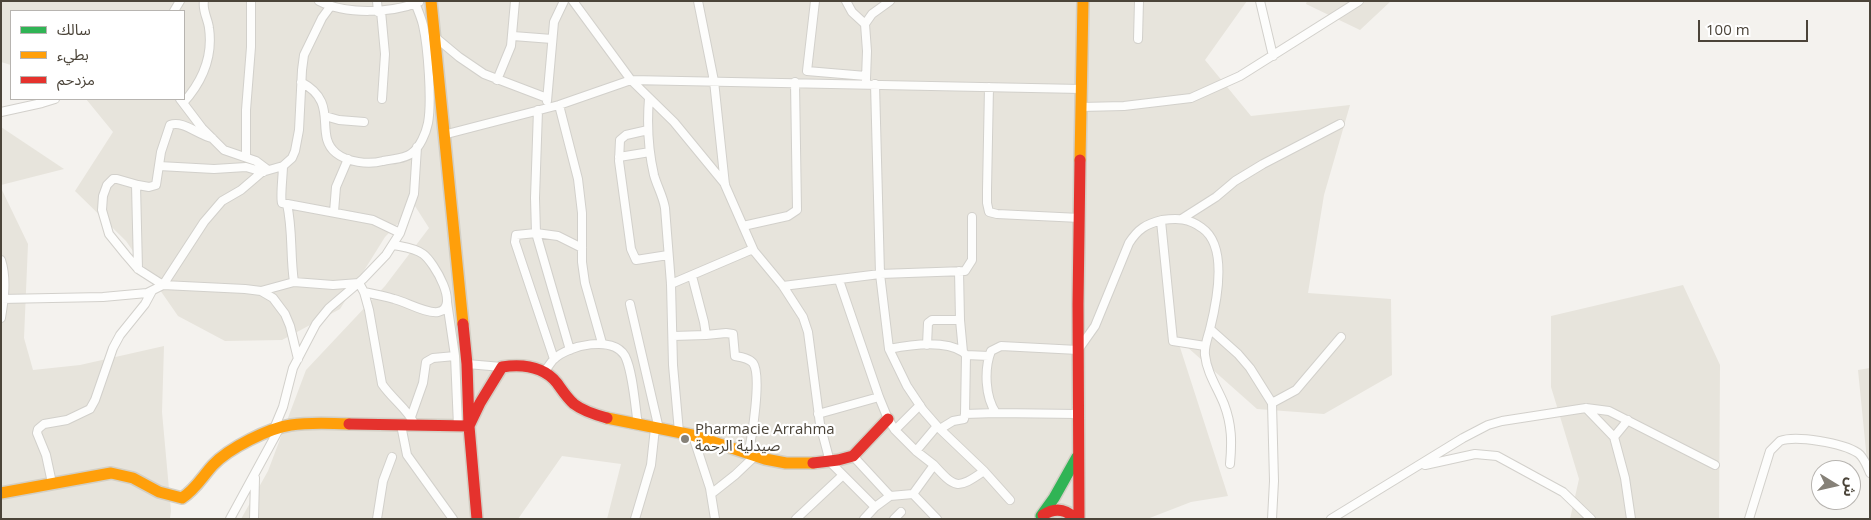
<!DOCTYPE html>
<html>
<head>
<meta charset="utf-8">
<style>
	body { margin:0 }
	#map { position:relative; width:1871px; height:520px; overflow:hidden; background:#f4f2ee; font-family:"Open Sans","Noto Sans Arabic",sans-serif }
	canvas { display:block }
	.frame { position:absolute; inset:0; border:2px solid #4b4439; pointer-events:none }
	.legend { position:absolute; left:10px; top:10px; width:175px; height:90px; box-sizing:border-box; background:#fff; border:1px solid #b7b4b0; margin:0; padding:6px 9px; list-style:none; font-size:15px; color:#4b4439 }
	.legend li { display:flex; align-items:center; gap:10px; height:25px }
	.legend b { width:25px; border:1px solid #b7b4b0 }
	.north { position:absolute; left:1811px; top:460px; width:50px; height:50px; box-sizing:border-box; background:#fff; border:1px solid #b7b4b0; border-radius:50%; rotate:99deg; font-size:14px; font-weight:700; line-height:20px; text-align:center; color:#4b4439 }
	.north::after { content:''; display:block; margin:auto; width:18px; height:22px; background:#868178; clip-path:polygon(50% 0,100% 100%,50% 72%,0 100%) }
	.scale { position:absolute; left:1698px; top:20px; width:110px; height:22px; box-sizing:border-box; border:2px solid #4b4439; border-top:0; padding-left:6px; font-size:15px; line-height:18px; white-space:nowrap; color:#4b4439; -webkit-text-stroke:4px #fff; paint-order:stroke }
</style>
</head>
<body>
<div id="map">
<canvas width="1871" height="520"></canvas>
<div class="frame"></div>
<ul class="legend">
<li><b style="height:6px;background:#30b455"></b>سالك</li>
<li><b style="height:6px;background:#ff9f0a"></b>بطيء</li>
<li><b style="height:6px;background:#e5322d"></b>مزدحم</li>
</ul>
<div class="north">ش</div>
<div class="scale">100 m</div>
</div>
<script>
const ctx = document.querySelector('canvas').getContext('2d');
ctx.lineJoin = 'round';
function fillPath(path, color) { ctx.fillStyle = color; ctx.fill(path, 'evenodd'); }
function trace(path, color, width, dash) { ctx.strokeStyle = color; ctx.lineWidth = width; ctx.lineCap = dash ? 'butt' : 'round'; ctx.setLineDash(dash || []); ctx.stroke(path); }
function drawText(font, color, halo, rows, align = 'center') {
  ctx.font = font + ' "Open Sans","Noto Sans Arabic",sans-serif'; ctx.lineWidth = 4.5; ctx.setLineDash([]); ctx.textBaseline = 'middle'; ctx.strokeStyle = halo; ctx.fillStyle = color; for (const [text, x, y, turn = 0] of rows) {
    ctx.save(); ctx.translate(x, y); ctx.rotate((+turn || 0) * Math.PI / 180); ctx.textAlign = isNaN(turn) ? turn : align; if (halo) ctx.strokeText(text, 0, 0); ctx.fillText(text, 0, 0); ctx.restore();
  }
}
fillPath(new Path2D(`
	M1 1H1247L1205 60 1251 116 1350 105 1324 195 1308 293 1391 299 1392 375 1324 414 1257 409 1177 338 1228 496 1191 502 1147 519H607L621 464 562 456 518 519H241L268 471 306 370 385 286 429 228 415 206 385 237 340 309 282 340 225 341 178 316 126 241 75 191 113 132 86 99H184V11H11V65L1 62Z
	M1307 1H1391L1360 30 1306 4Z
	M1 127 64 169 1 185Z
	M1 188 28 244 24 338 33 370 80 365 164 346 162 412 171 511 170 519H1Z
	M1683 285 1720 365 1719 519H1570L1579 479 1551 387V316Z
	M1870 368V491L1858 370Z`), '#e7e4dc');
const street = new Path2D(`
	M319 1C346 15 392 13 419 2
	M377 1 378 12
	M573 1 631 80 674 122 725 184
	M698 1 714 81 725 185 754 251 783 286 803 317 808 332 820 424 830 462 875 507 890 496 913 494 937 519
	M815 1 807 71 866 76
	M846 1 852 12 865 24
	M1260 1 1273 56
	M174 11 180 1
	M381 11 385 54 382 99
	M513 36 552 39
	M435 37 459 57 484 74 547 98
	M1138 39 1139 1
	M866 79 867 51 865 24 872 14 890 1
	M497 80 511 46 515 1
	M301 82C341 103 313 134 336 153 347 162 368 165 383 161 392 159 405 159 412 153 420 147 426 133 428 123 432 101 428 47 423 25 421 17 418 10 415 3
	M875 84 880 274 889 349 907 386 923 410 937 426
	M989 87 987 190V203L989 212 997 214 1080 218
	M649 98C647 123 648 149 654 175 657 186 663 196 665 208L671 284 673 365 679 432
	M180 99 202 128 224 150 256 161 268 170
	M547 101 554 22 564 1
	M183 103C202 82 213 56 209 28 208 19 202 10 204 1
	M559 105 578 179 582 213V262L585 283 602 343
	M1081 107 1124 106 1191 98 1240 76 1359 1
	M538 110 535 198 536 233 558 236 582 248
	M1 112 42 103 55 99
	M325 116 339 120 364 122
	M648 130 626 135 620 140 619 161 631 249 636 260 668 255
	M443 135 559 105 631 80 1081 89
	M212 138C198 135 183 120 170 125L161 152 156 185 149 187 138 185 117 179H113L107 185 103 196 102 210 109 234 126 255 138 269 163 285 245 289 261 291 273 298 285 314 290 326 298 359
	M246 157V110L251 47V1
	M619 157 650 152
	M159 166 214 169 246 167 263 172
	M283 166C283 174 280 198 282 203L373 220 400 233
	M136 185 138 269
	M287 204C293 231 290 255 294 282
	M334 212 336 187 348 159
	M1183 218 1216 197 1235 181 1263 164 1340 124
	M1161 221 1173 341 1205 346
	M743 226 788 216 797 210 795 82
	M1 260C7 279 4 299 1 318
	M692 276 704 322 706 335 726 333 733 334 735 356C741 357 749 358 753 363 762 375 752 438 748 454
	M839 280 879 397 888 419 895 430 916 451
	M671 284 753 249
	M783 286 880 274 965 271 972 260V217
	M261 291 294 282 333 285 359 283 364 292 369 310 382 384C392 399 408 409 415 425
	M364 292C374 294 384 296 394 299 406 302 427 314 438 312 461 308 434 262 423 254 415 248 404 247 394 245
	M1 299 103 297 147 293 163 285 204 222 222 201 241 190 262 172 283 166 292 158 295 151 299 130 302 70 304 55 322 18 330 7
	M447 302 455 356 458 426
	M630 304 659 429
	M1210 329 1238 354 1250 368 1272 403 1274 481 1272 519
	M673 336 706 335
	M927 345 928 323 932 320H960
	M889 349C909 345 945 340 963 352
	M966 355 989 356
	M554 359 515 242 516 235 536 233 570 350
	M467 364 502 367
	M545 371C548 367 551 362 554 359 569 345 613 335 625 356 633 372 635 406 638 425
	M1272 403 1296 390 1341 337
	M1586 408 1614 437 1625 478 1631 519
	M818 414 879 397
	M965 414 996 413
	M1078 414 996 413C985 397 984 369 991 351L1001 346 1078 350 1095 326 1129 243C1138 229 1146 224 1162 220 1177 218 1189 218 1202 228 1228 246 1217 301 1210 329 1208 337 1204 346 1205 355 1207 373 1217 387 1224 404 1232 425 1232 442 1230 464
	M411 417 423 383 426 362 433 358 455 356
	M401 425 407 455 453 519
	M940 429 984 471 1010 500
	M895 430 920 405
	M273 431 283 407 293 368 316 324 329 308 363 279 386 255 400 233 414 194 417 147
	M693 436 710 488 715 519
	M1614 437 1628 420
	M853 456 890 496
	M934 465C955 488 957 490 984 471
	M1425 465 1475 454 1497 456 1563 492 1591 519
	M52 483 46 455 37 433 38 429 44 424 67 420 90 409 95 400 113 348 120 335 145 304 152 291
	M711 494 735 475 755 456
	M913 494 934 465 916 451 937 426 940 429 953 421 964 419 965 414 966 355 963 352 960 320 959 271
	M230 519 279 429
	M254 519 255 478
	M377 519 383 481 392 457
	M635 519 651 465 655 428
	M796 519 843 475
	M864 519 875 507
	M894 519 901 512
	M1331 519 1463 438 1488 425 1502 421 1586 408 1609 411 1715 465
	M1749 519 1770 451 1780 441C1796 435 1843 443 1858 453 1864 457 1867 466 1870 473`);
const fast = new Path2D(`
	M1041 516 1054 498 1077 457`);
const slow = new Path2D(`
	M431 1 463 324
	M1080 160 1083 1
	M607 418 692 435 765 459 786 463H813
	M1 493 111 473 133 478 159 492 182 498C196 489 202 477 213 465 229 448 269 428 291 425 310 422 330 423 349 424`);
const jam = new Path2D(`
	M463 324 467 364 469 426 477 519
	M349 424 469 426 480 403 502 367C522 364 543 366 557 383 562 390 567 398 574 404 583 411 596 415 607 418
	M813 463 838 460 853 456 888 419
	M1043 515C1055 507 1066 509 1076 519
	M1079 519 1078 304 1080 160`);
trace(street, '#d2d0cb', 10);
trace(fast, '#d3cfc5', 14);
trace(slow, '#d3cfc5', 14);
trace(jam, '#d3cfc5', 14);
trace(street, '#fdfdfc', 8);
trace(fast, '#30b455', 11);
trace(slow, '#ff9f0a', 11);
trace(jam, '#e5322d', 11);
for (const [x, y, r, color] of [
	[685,439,5,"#868178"]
]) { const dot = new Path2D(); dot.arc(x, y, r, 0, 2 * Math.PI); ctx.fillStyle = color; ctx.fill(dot); trace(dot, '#fff', 2); }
drawText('15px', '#4b4439', '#fff', [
	["Pharmacie Arrahma",695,430],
	["صيدلية الرحمة",695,447]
], 'left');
</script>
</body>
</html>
